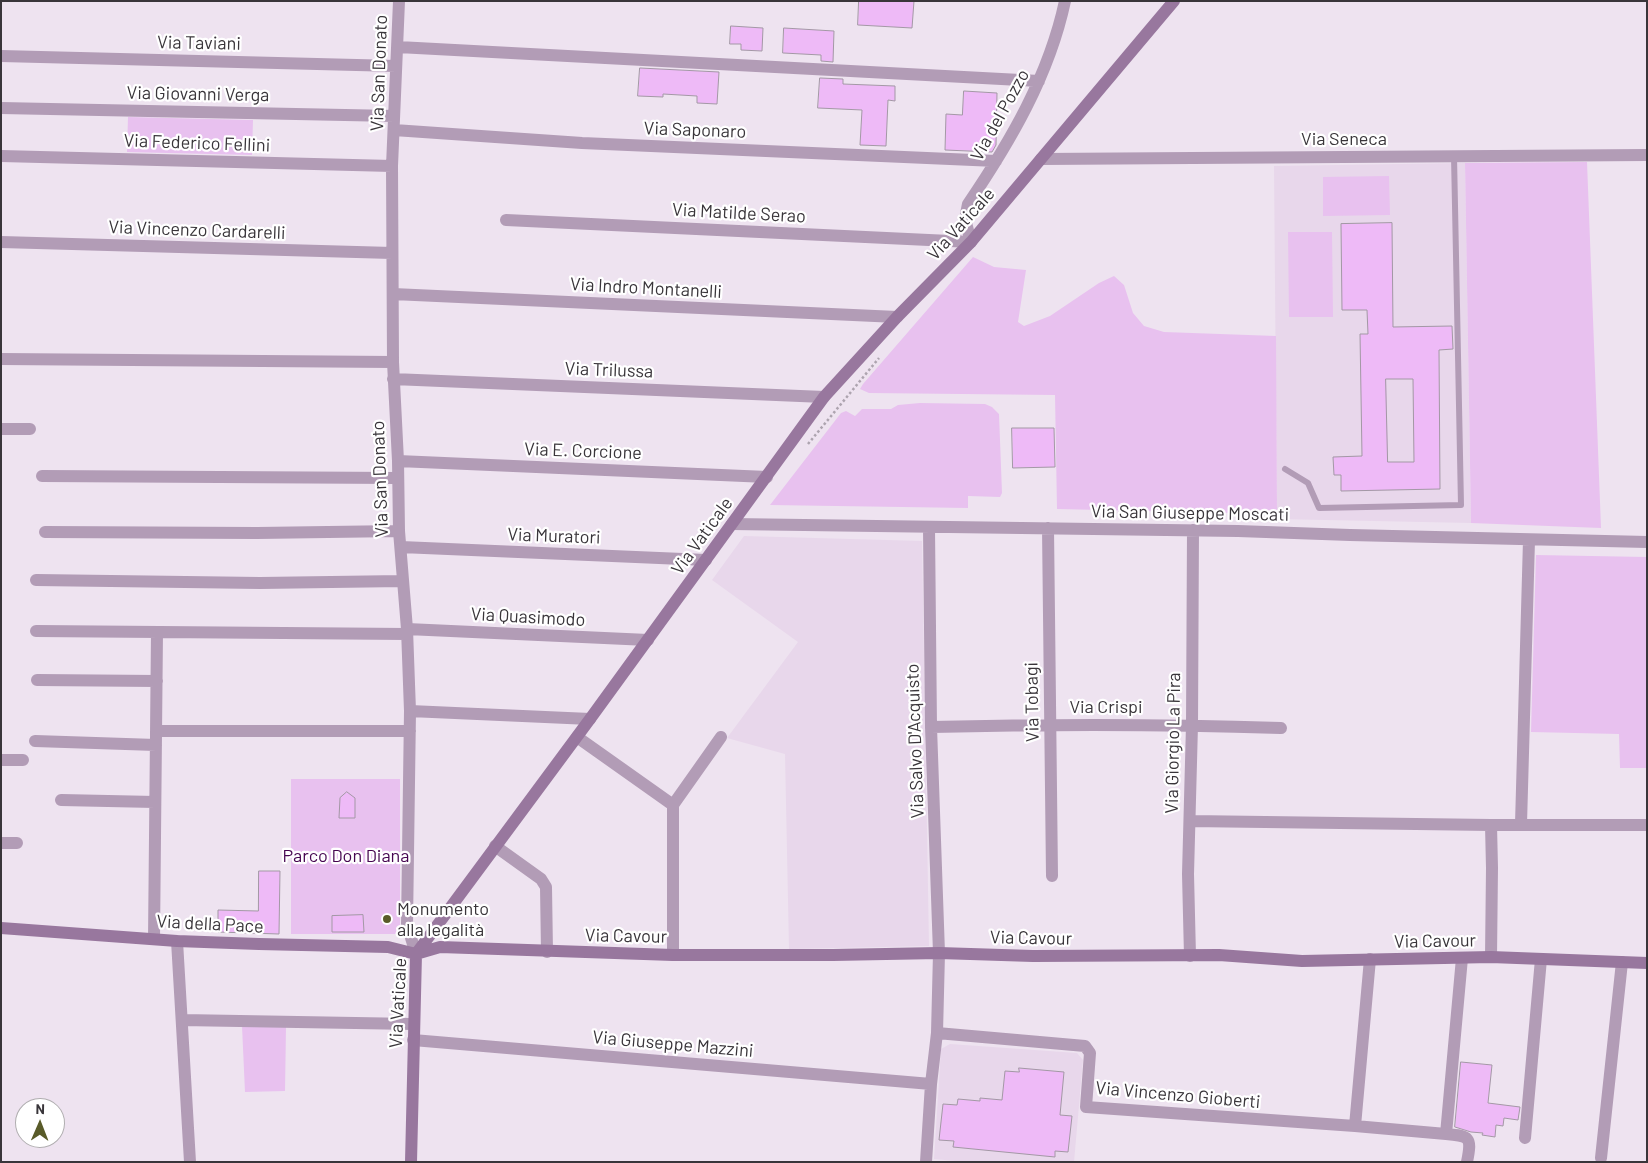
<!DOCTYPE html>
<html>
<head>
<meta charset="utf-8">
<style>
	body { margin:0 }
	#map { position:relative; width:1648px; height:1163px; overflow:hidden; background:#eee3f0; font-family:Barlow,sans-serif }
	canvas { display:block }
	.frame { position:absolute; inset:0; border:2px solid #39353a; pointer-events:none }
	.north { position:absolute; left:15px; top:1098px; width:50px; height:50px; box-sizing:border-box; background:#fff; border:1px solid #b0aeb0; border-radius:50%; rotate:1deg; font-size:14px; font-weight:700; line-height:20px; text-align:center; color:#39353a }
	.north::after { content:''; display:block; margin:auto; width:18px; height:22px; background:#595b29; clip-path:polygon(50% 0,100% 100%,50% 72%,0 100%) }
</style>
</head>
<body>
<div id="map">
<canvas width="1648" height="1163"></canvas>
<div class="frame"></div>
<div class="north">N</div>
</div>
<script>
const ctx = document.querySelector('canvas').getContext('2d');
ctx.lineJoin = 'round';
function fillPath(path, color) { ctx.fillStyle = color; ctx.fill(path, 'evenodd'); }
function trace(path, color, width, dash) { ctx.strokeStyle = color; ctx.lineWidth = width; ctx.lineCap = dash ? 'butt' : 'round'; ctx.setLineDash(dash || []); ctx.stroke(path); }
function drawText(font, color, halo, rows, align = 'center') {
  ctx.font = font + ' Barlow,sans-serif'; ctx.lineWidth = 4.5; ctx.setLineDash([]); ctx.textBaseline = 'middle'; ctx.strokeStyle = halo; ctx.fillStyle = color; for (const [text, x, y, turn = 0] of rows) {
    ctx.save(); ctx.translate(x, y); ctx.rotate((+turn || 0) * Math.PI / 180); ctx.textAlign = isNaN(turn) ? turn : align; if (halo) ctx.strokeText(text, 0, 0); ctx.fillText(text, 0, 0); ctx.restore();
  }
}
fillPath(new Path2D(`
	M1465 163 1471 523 1277 519 1274 166Z
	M744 536 922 541 929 946 789 949 785 754 727 738 798 642 712 580Z
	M950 1044 1077 1053 1083 1060 1074 1162H966L934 1159 941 1049Z`), '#e8d7eb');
fillPath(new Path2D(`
	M128 117 253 120 252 155 127 152Z
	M1587 162 1601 528 1471 523 1465 163Z
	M1389 176 1390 215 1323 216V177Z
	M1288 232H1332L1333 317H1289Z
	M973 257 994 267 1026 270 1018 322 1024 326 1050 316 1099 283 1114 276 1124 285 1133 313 1144 326 1164 332 1276 336 1277 514 1057 509 1055 395 869 393 860 389 863 384Z
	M920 403 985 404 992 407 999 414 1002 493 1000 497 968 496V508L770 505 841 413 846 411 855 416 862 409H891L898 405Z
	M1536 555 1647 557V768H1620L1619 734 1531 732Z
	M291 779H400V934H291Z
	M242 1026 286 1027 285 1091 245 1092Z`), '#e8c1ef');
const building = new Path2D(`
	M859 1H914L912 28 858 25Z
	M731 26 763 28 762 51 741 50V44H730Z
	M784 28 834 31 833 62 821 61V55L783 53Z
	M640 68 719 72 717 104 697 103V96L663 94V97L638 96Z
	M820 78 843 79V84L895 86V101L888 100 886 146 860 145 862 110 818 108Z
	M964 91 997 93 996 145 992 152 945 150 946 114 962 115Z
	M1392 223 1393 327 1452 326 1453 349 1439 350 1440 489 1341 491V475H1334L1333 457 1362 456 1360 334H1368L1367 310H1342L1341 224ZM1386 379H1413L1414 462H1388Z
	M1012 428H1054L1055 467 1013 468Z
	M347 792 355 798V818H339L340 798Z
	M259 871H280L279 934 218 932V910L258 911Z
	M363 915 364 932H332V916Z
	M1461 1062 1492 1065 1488 1103 1520 1107 1518 1120 1504 1118 1503 1126 1496 1125 1495 1137 1482 1135 1483 1133 1471 1132 1455 1127Z
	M1019 1068 1064 1072 1060 1115 1072 1116 1068 1152 1055 1151V1157L953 1147 954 1141 939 1140 943 1104 957 1105 958 1099 980 1101V1098L1002 1100 1005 1071 1019 1072Z`);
fillPath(building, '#eebaf7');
trace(building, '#a398a5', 1);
trace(new Path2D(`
	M808 444 879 358`), '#ada4af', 2.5, [2.5, 2.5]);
trace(new Path2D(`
	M1285 469 1308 483 1319 508 1461 505 1454 156`), '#b29cb6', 6);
trace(new Path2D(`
	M399 1 392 166 393 362 398 461 399 531 407 629 410 711 407 925 416 954
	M398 47 1039 81
	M1 56 396 66
	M1 108 394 116
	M394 130 582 143 996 161
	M1 156 392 166
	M1041 159 1647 155
	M506 220 971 242 965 219 968 204C1010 142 1049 76 1065 1
	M1 242 392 253
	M393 294 897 317
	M1 359 393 362
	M393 379 824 397
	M1 429H30
	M398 461 767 477
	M42 476 397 478
	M732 524 1238 531 1350 535 1647 542
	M1048 528 1052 876
	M45 532 257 533 399 531
	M401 547 706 560
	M36 580 260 583 402 581
	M407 629 648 640
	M36 631 407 634
	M37 680 157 681
	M410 711 590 719
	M931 727C1048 724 1164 724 1281 728
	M156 731H410
	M577 737 673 805
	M35 741 156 745
	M1 760H23
	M61 800 155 802
	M1190 821 1491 825H1647
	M1521 824 1529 540
	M1 843H17
	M495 846 541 879 546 887 547 952
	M154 939 157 632
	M177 941 190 1162
	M673 955V805L721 737
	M1190 956 1188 874 1192 725 1193 530
	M1491 957 1492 868 1491 825
	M1462 958 1446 1134C1470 1136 1472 1137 1467 1162
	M182 1020 413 1024
	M937 1033 1085 1046 1090 1053 1086 1107 1355 1126 1446 1134
	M413 1040 931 1084
	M1355 1126 1370 959
	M1525 1138 1541 959
	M1601 1158 1622 962
	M926 1162 931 1084 937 1033 939 953 931 727 929 528`), '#b29cb6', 12);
trace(new Path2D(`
	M1 928 177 941 259 944 388 947 416 954 440 947 673 955H833L939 953 1033 956 1219 955 1302 961 1491 957 1647 963
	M411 1162 416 954 590 719 824 397 897 317 971 242 1174 1`), '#98779e', 12);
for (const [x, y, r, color] of [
	[387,919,5,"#595b29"]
]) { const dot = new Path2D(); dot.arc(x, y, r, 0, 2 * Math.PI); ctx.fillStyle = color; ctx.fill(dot); trace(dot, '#fff', 2); }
drawText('18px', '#39353a', '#fff', [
	["Via Taviani",199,43,1],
	["Via San Donato",379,73,-88],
	["Via Giovanni Verga",198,94,1],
	["Via del Pozzo",1000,115,-61],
	["Via Saponaro",695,130,2],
	["Via Seneca",1344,139],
	["Via Federico Fellini",197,143,2],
	["Via Matilde Serao",739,213,3],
	["Via Vaticale",961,224,-48],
	["Via Vincenzo Cardarelli",197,230,2],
	["Via Indro Montanelli",646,288,3],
	["Via Trilussa",609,370,2],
	["Via E. Corcione",583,451,2],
	["Via San Donato",380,479,-92],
	["Via San Giuseppe Moscati",1190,513,1],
	["Via Muratori",554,536,2],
	["Via Vaticale",702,536,-54],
	["Via Quasimodo",528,617,3],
	["Via Tobagi",1032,702,-91],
	["Via Crispi",1106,707],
	["Via Salvo D'Acquisto",915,741,-92],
	["Via Giorgio La Pira",1173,743,-89],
	["Via della Pace",210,924,3],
	["Via Cavour",626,936,1],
	["Via Cavour",1031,938,1],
	["Via Cavour",1435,941,-1],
	["Via Vaticale",398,1003,-87],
	["Via Giuseppe Mazzini",673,1044,5],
	["Via Vincenzo Gioberti",1178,1095,5]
]);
drawText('18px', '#450550', '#fff', [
	["Parco Don Diana",346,856]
]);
drawText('18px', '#39353a', '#fff', [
	["Monumento",397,909],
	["alla legalità",397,930]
], 'left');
</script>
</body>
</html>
